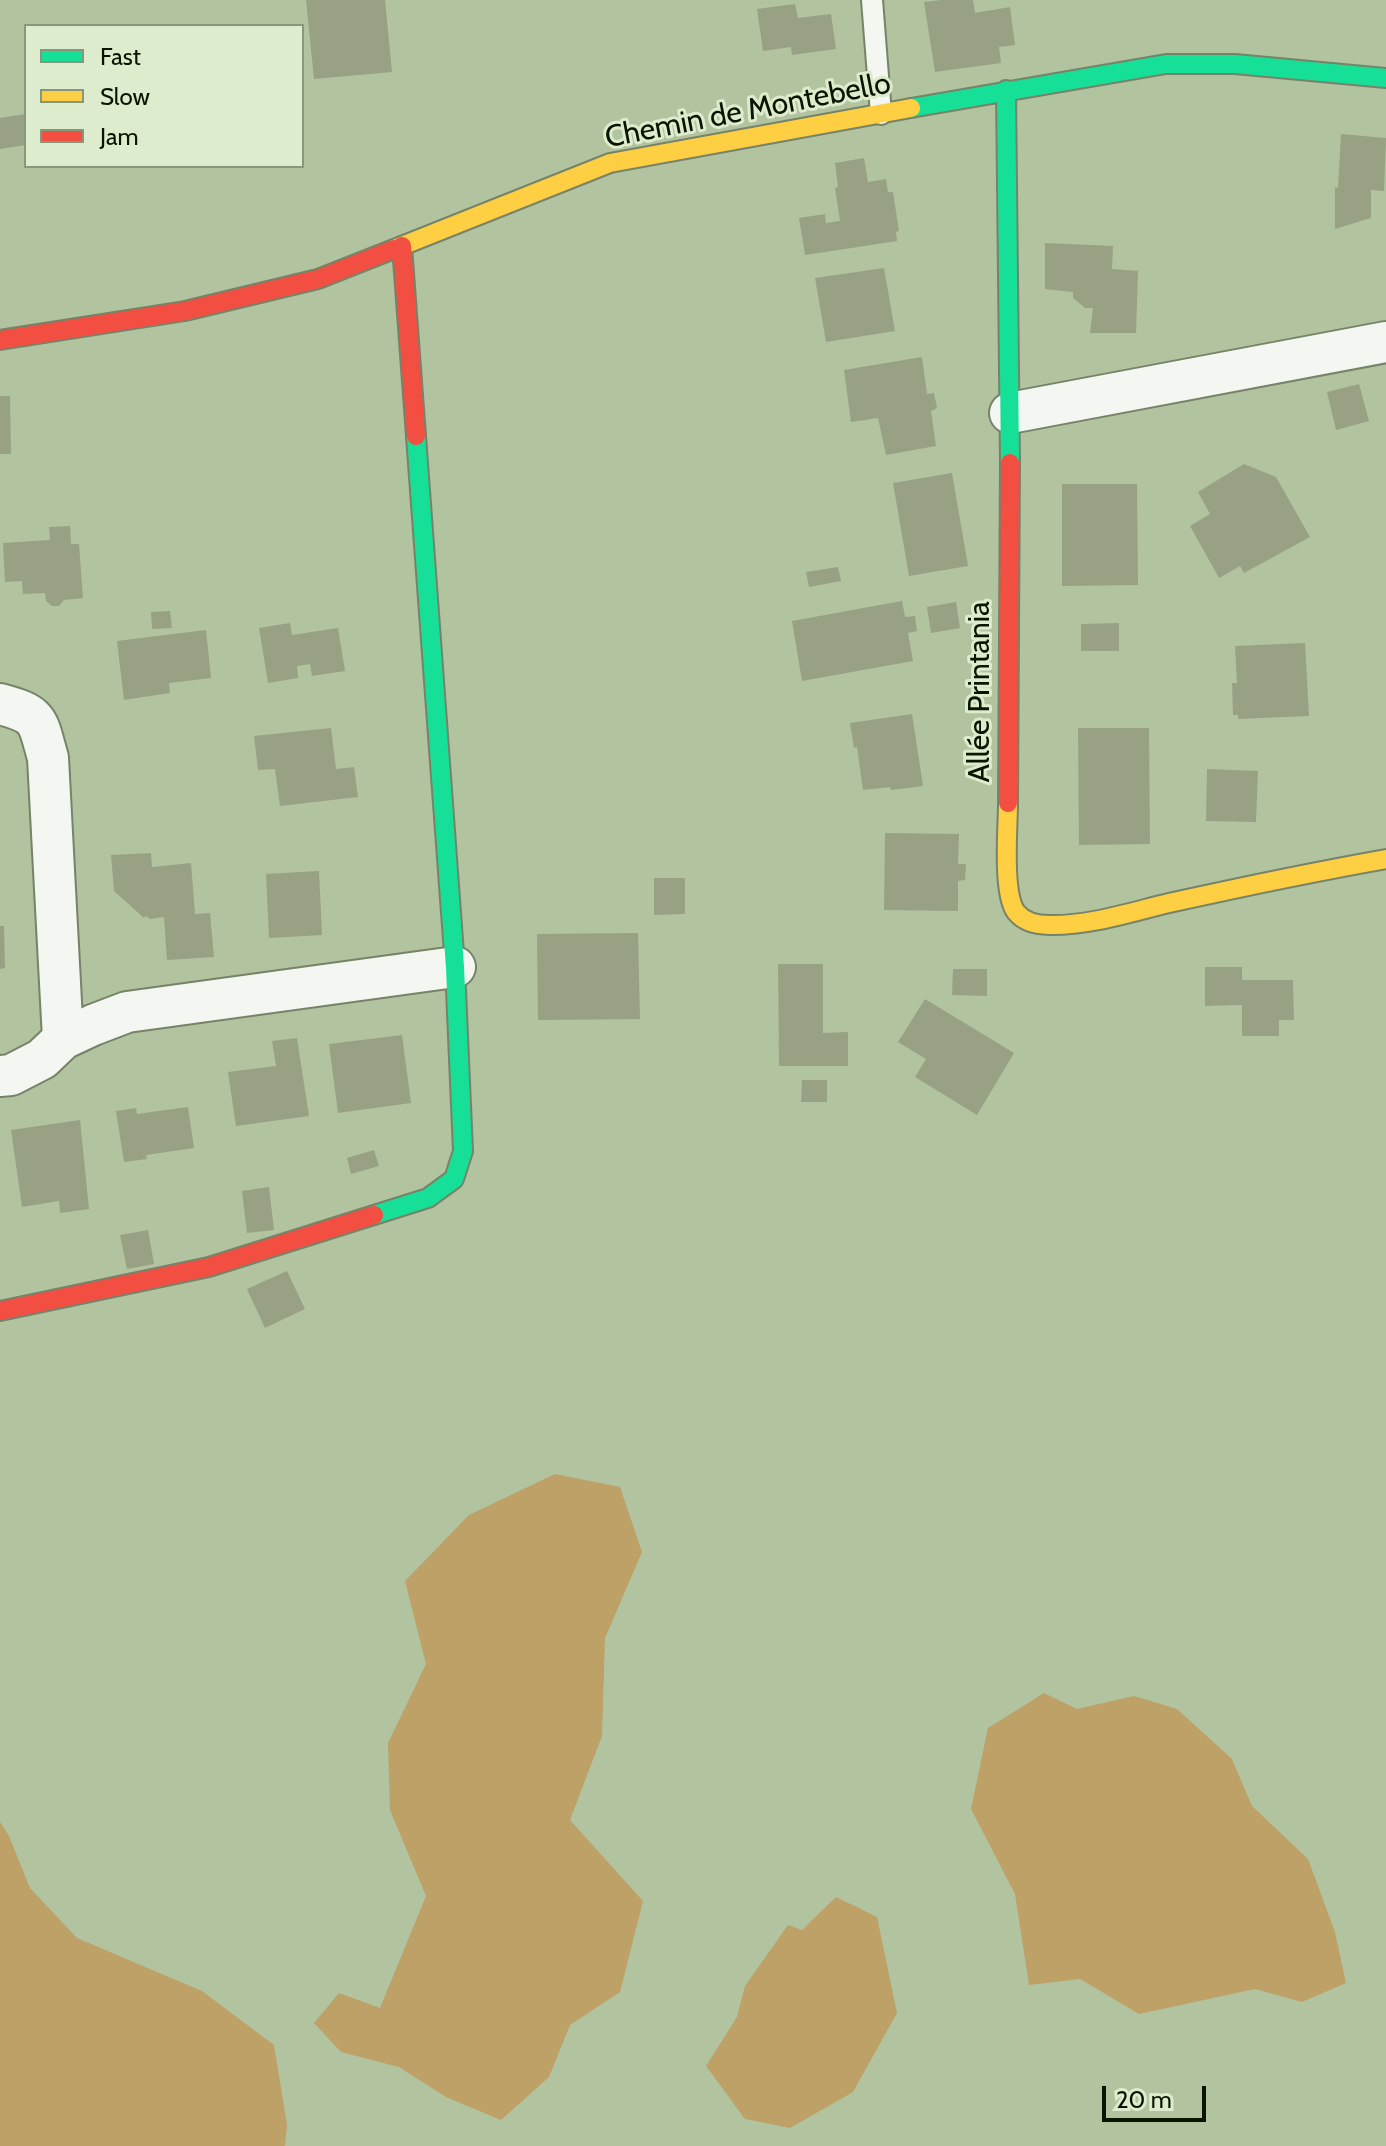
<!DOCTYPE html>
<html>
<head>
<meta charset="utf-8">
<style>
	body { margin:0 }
	#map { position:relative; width:1386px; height:2146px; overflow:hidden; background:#b2c3a0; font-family:Cabin,sans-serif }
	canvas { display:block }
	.legend { position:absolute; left:24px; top:24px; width:280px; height:144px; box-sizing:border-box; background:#dceccc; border:2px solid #88967a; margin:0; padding:10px 14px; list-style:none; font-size:24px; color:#0a1400 }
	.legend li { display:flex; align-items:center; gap:16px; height:40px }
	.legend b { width:40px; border:2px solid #88967a }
	.scale { position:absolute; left:1102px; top:2086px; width:104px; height:36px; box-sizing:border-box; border:4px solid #0a1400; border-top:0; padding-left:10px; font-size:24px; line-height:28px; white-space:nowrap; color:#0a1400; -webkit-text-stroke:6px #dceccc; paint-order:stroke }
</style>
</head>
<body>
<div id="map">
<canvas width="1386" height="2146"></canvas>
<ul class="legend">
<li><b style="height:10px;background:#16e098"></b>Fast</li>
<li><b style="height:10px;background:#ffcf43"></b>Slow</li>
<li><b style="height:10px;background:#f24e42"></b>Jam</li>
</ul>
<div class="scale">20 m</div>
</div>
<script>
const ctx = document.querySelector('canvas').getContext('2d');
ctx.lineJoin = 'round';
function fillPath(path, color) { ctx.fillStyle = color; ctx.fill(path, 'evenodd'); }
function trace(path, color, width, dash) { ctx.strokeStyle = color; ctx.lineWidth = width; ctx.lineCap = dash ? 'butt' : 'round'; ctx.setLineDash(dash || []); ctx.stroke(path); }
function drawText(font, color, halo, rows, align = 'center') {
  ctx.font = font + ' Cabin,sans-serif'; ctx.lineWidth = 6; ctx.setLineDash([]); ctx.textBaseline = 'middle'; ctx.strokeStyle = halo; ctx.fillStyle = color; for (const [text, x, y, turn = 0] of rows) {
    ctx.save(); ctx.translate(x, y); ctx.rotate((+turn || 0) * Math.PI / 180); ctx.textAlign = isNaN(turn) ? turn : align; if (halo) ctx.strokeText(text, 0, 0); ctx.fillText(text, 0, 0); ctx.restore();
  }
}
fillPath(new Path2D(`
	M555 1474 620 1487 642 1552 605 1638 602 1736 570 1820 643 1901 620 1992 570 2025 549 2077 501 2120 446 2097 399 2067 341 2052 314 2023 339 1993 380 2008 426 1896 390 1810 388 1743 426 1664 405 1581 469 1515Z
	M1044 1693 1077 1709 1134 1696 1177 1709 1232 1759 1252 1806 1308 1859 1335 1932 1346 1983 1302 2002 1255 1989 1139 2014 1080 1979 1029 1985 1015 1894 971 1809 988 1728Z
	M0 1822 9 1836 30 1888 77 1938 202 1991 274 2045 287 2125 285 2146H0Z
	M836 1897 877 1917 897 2013 853 2092 790 2128 745 2119 706 2066 737 2017 745 1986 788 1925 802 1930Z`), '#bda167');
fillPath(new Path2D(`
	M306 0H385L392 72 314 79Z
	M941 0H973L975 13 1010 7 1015 45 999 47 1001 63 935 72 924 2Z
	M795 4 798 18 831 14 836 49 792 55 791 47 763 51 757 9Z
	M26 114V145L0 149V118Z
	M1341 134 1386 138 1384 191 1371 190V218L1335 229V187L1338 188Z
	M864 158 868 182 886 179 888 192H893L899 231 896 232 897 241 805 255 799 218 825 214 826 223 840 221 835 188 838 187 835 163Z
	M1045 243 1113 246 1112 269 1138 271 1136 333H1090L1093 308H1085L1073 298V292L1045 289Z
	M884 268 895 331 826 342 815 278Z
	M922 357 927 394 934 393 937 408 931 411 936 446 886 455 878 418 851 422 844 370Z
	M1359 384 1369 421 1336 430 1327 392Z
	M0 396H10L11 454H0Z
	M1244 464 1276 477 1310 537 1244 573 1240 566 1219 578 1190 526 1210 514 1198 492Z
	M952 473 968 566 909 576 893 483Z
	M1062 484H1137L1138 585 1062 586Z
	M70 526 71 544H79L83 598 64 600 59 606H52L46 601 45 593 23 594 22 581 5 582 3 543 50 540 49 527Z
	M838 567 841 581 809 587 806 572Z
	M902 601 905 617 915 616 917 631 908 633 913 661 802 681 792 621Z
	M956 602 960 628 931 633 927 607Z
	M170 611 172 628 152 629 151 612Z
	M290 623 292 635 338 628 345 671 312 676 310 664 297 666 298 678 268 683 259 628Z
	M1119 623V651H1081V624Z
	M206 630 211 678 169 683 170 693 124 700 117 641Z
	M1305 643 1309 716 1238 719V715H1233L1232 683H1237L1235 646Z
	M912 714 923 786 891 790 890 787 863 790 857 747 854 748 850 723Z
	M331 728 336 769 354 767 358 797 280 806 275 769 258 770 254 736Z
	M1078 728H1149L1150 844 1079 845Z
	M1207 769 1258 771 1256 822 1206 821Z
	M885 833 959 834 958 864H966L965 880 958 881V911L884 910Z
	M151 853 152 867 191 863 195 914 210 913 214 957 167 960 164 917 150 919 146 916 144 918 114 891 111 855Z
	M319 871 322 935 269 938 266 874Z
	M654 878H685V914L654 915Z
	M0 926H4L5 968 0 969Z
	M638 933 640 1019 538 1020 537 934Z
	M778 964H823V1033L848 1032V1066H779Z
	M1205 967H1242V980H1293L1294 1020H1279V1036H1242V1005L1205 1006Z
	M953 969H987V996L952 995Z
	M925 999 1014 1053 977 1115 915 1077 926 1059 898 1042Z
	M402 1035 411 1103 338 1113 329 1044Z
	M297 1038 309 1116 236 1126 228 1072 276 1066 272 1041Z
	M802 1080H827V1102H801Z
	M188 1107 194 1148 146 1155 147 1159 124 1162 116 1111 136 1108 137 1114Z
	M80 1120 89 1209 60 1213 59 1201 22 1207 11 1130Z
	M374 1150 379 1166 351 1174 347 1158Z
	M269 1187 274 1230 247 1233 242 1191Z
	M148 1230 154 1264 127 1269 120 1235Z
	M287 1271 305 1309 265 1328 247 1289Z`), '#99a184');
const lane = new Path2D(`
	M872 0 881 114`);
const street = new Path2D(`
	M1010 413 1386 342
	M0 704C41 715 37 720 48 758L63 1039
	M0 1076 11 1075 42 1059 63 1039 93 1025 127 1012 455 967`);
const fast = new Path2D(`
	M1006 90 1010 463
	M911 108 1166 64H1235L1386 78
	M374 1215 428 1198 454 1179 463 1151 455 967 416 436`);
const slow = new Path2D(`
	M394 249 610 163 911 108
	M1008 803C1008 827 1002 893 1016 912 1024 922 1037 925 1049 925 1089 926 1131 912 1169 903 1241 887 1313 872 1386 859`);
const jam = new Path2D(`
	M402 246 416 436
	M0 340 185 311 318 279 394 249
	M1008 803 1010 463
	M0 1311 209 1267 374 1215`);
trace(lane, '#778368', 24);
trace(street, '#778368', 44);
trace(fast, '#778368', 22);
trace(slow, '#778368', 22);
trace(jam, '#778368', 22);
trace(lane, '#f3f6f1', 20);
trace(street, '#f3f6f1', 40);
trace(fast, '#16e098', 18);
trace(slow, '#ffcf43', 18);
trace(jam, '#f24e42', 18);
drawText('30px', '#0a1400', '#dceccc', [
	["Chemin de Montebello",748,111,-11],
	["Allée Printania",980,692,-90]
]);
</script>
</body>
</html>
